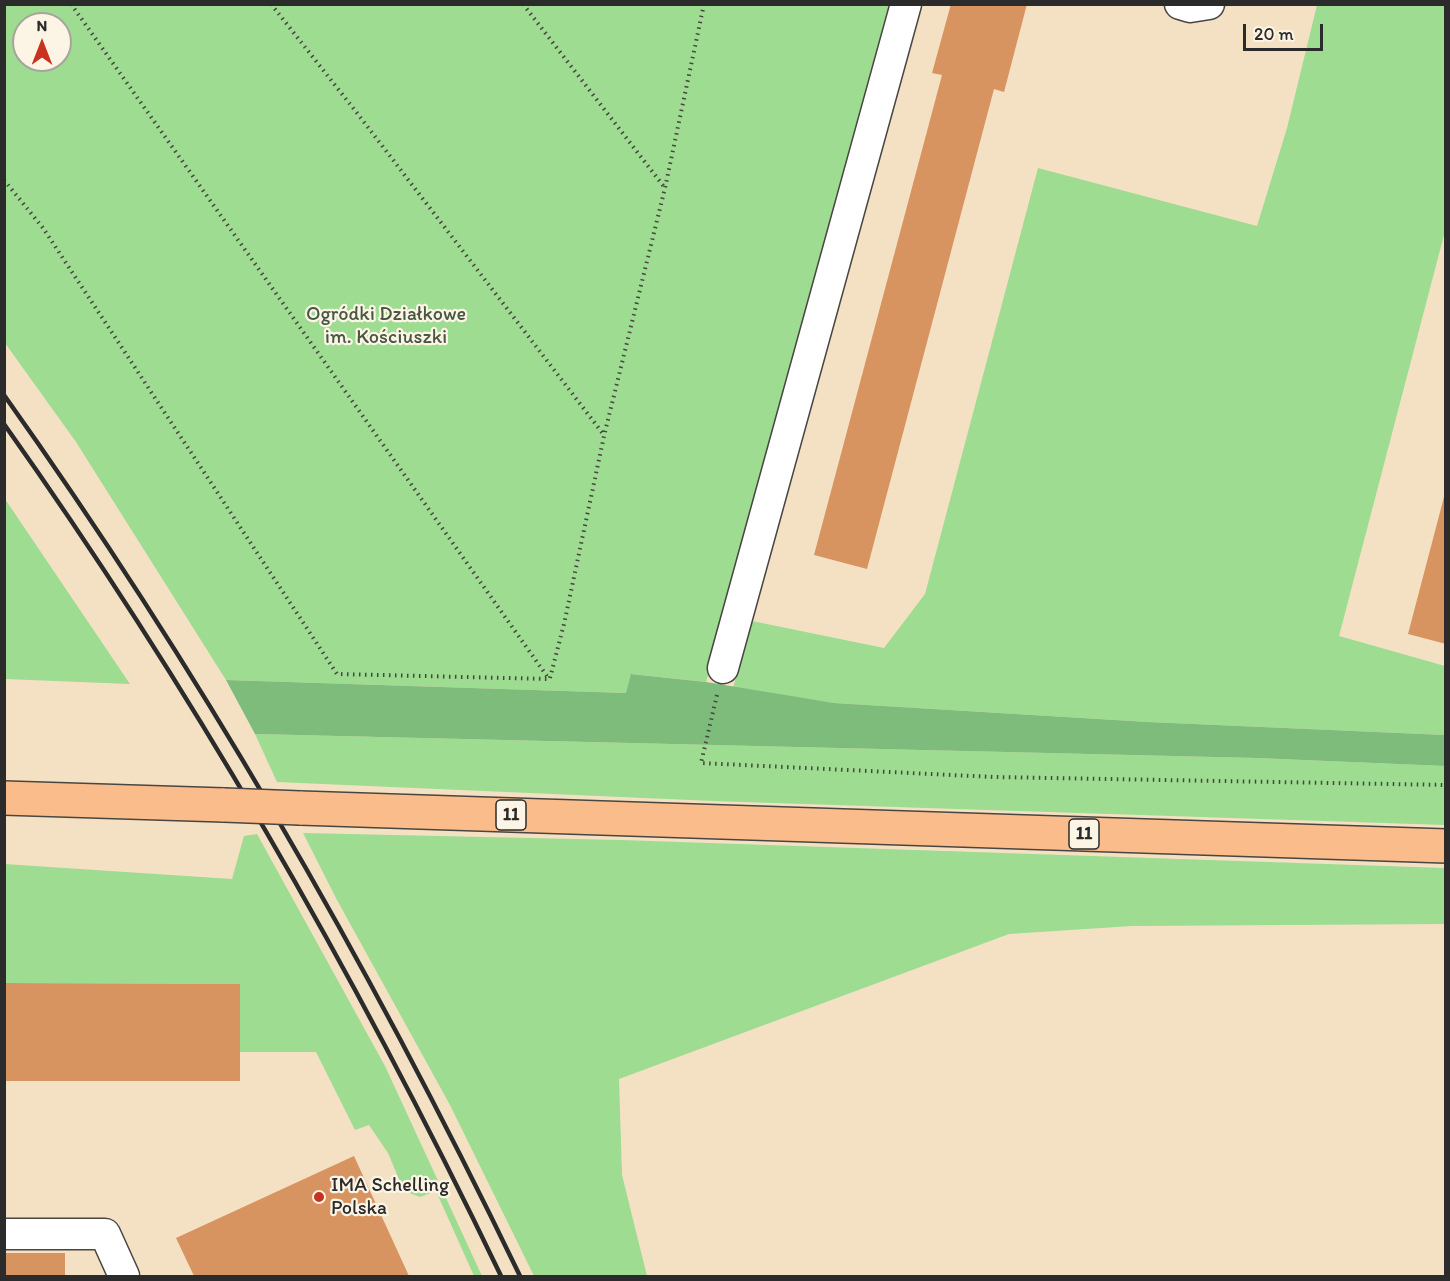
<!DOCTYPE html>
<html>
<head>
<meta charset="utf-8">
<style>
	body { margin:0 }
	#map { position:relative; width:1450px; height:1281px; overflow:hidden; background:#f4e1c4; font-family:Itim,sans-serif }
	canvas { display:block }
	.frame { position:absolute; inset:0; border:6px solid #2b2b2b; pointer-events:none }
	.north { position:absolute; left:12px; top:12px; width:60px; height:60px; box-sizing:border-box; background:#fcf5e5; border:2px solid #a8a49b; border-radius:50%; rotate:0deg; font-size:16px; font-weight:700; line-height:24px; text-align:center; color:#2b2b2b }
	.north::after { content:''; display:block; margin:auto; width:21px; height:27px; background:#c8321e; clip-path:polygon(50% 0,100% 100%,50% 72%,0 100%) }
	.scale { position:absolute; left:1243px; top:24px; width:80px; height:27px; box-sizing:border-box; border:3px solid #2b2b2b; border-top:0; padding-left:8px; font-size:18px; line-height:21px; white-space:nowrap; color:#2b2b2b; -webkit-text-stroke:4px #fcf5e5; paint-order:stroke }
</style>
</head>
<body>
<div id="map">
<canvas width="1450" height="1281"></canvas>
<div class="frame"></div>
<div class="north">N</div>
<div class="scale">20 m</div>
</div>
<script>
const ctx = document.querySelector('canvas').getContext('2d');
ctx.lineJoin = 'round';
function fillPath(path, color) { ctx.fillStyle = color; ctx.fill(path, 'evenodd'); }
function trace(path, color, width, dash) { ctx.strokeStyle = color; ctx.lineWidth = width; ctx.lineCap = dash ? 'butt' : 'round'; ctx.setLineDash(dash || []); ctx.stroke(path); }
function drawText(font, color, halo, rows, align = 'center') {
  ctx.font = font + ' Itim,sans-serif'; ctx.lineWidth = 4.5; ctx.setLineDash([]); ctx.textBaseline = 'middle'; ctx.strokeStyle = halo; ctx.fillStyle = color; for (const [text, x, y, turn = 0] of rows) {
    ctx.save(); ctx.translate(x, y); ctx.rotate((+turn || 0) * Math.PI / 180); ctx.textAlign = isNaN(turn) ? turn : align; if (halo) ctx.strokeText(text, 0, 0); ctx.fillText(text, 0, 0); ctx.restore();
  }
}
fillPath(new Path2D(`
	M4 5H893L772 462 706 682 632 674 627 693 226 680 76 442 5 343ZM24 24H60V60H24Z
	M1317 5H1445V231L1339 636 1445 666V735L1148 722 834 703 733 688 752 621 884 648 925 594 1038 168 1257 226 1287 128Z
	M4 499H5L130 684 5 679Z
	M255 734 1256 758 1445 766V825L713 801 277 782Z
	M303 833 621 840 1445 868V924L1132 926 1009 934 619 1079 622 1175 647 1276H534L450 1105 337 900Z
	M257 834 385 1066 482 1276H474L436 1191 420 1197 404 1191 388 1153 369 1125 355 1130 316 1052H240V984L5 983 4 864 232 879 244 836Z`), '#9ddc91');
fillPath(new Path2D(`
	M631 674 706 682 834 703 1148 722 1445 735V766L1256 758 255 734 226 680 626 693Z`), '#7ebc7b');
fillPath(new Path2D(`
	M951 4H1027L1004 92 994 89 867 569 814 555 942 75 932 73Z
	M1445 493H1446V644L1408 634Z
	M4 983 240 984V1081H4Z
	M354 1156 409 1276H194L176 1238Z
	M4 1253H65V1276H4Z`), '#d79461');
const minor = new Path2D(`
	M1180 4 1190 7 1209 4
	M723 668 906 4
	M4 1234H105L124 1276`);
const highway = new Path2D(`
	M4 798 224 805
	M300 808 1446 846`);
trace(minor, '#494642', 33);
trace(highway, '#494642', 36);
trace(new Path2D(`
	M71 4 549 679
	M271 4 357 113 604 435
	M523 4 665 188
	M4 180 43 228 337 674 549 679
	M550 678 564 624 604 436 665 188 704 4
	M717 695 701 763 994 777 1446 785`), '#494642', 4, [1.5, 4.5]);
trace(minor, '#fff', 30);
trace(highway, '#f9bc8a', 33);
trace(new Path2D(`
	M4 395C202 673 372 969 520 1276
	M4 424C195 693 359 980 501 1276`), '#2b2b2b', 4.5);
const highwayBridge = new Path2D(`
	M224 805 300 808`);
trace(highwayBridge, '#494642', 36, []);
trace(highwayBridge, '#f9bc8a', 33);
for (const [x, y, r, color] of [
	[319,1197,6,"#c8321e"]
]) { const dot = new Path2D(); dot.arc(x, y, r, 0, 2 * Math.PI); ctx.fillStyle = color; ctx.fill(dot); trace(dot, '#fcf5e5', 2); }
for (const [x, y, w] of [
	[511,815,30],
	[1084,834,30]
]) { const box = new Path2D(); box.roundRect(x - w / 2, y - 15, w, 30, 4.5); ctx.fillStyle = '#fcf5e5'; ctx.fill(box); trace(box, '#2b2b2b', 1.5); }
drawText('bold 18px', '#2b2b2b', null, [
	["11",511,815],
	["11",1084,834]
]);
drawText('20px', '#485744', '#fcf5e5', [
	["Ogródki Działkowe",386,315],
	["im. Kościuszki",386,338]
]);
drawText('20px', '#2b2b2b', '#fcf5e5', [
	["IMA Schelling",331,1186],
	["Polska",331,1209]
], 'left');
</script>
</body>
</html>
